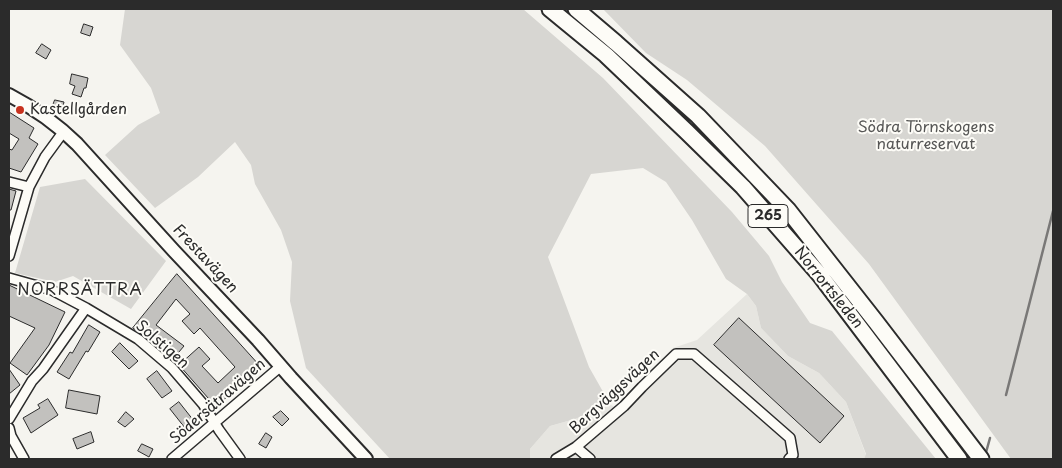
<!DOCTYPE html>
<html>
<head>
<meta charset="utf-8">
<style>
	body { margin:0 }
	#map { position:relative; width:1062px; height:468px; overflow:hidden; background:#f5f4ef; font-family:"Playpen Sans",sans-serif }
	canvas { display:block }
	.frame { position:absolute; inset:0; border:10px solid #2b2b2b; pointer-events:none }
</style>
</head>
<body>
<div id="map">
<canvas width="1062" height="468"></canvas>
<div class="frame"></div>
</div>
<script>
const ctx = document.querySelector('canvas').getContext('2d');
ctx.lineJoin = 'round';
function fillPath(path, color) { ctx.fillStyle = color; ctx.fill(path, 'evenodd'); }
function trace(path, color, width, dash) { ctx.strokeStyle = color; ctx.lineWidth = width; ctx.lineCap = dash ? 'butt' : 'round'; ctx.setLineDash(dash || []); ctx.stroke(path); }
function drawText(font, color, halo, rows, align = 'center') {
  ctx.font = font + ' "Playpen Sans",sans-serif'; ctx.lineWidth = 4; ctx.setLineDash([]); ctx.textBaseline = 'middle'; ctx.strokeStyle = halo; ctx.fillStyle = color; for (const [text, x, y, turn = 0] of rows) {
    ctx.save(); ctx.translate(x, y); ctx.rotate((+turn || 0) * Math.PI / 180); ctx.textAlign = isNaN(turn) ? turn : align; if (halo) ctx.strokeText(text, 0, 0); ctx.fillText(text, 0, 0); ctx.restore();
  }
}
fillPath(new Path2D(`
	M747 294 756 306 761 328 788 356 819 373 846 402 866 455 864 459H530V449L550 426 575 419 610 404 614 407 673 348 697 340Z`), '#e6e5e0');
fillPath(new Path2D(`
	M125 9H523L603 78 732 212 769 256 782 282 810 323 832 331 936 459H864L866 454 846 402 819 373 788 356 761 328 756 306 747 294 726 279 692 220 666 182 643 168 591 174 548 257 589 367 610 404 575 419 550 426 530 449V459H390L306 368 290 301 292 262 281 230 255 184 251 165 235 142 198 177 155 208 105 155 138 125 160 113 151 88 120 45Z
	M603 9H1053V459H1011L869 264 765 146 687 80 646 53Z
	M85 179 166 261 131 309 73 276 55 282 15 273 40 187Z`), '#d7d6d2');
trace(new Path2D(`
	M1006 395 1053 211
	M985 456 990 438`), '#797877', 2.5);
const building = new Path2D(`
	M84 24 93 27 90 36 81 33Z
	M42 44 51 50 46 59 36 53Z
	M72 74 88 78 86 88H84L81 97 72 94 75 86 70 84Z
	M55 100 64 102 62 110 52 108Z
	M9 112 34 128 29 138 38 144 21 172 9 168V149L12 150 19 139 9 133Z
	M9 189 16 191 11 210H9Z
	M177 274 260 366 216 407 179 365 199 347 210 359 202 366 218 383 235 367 200 328 194 334 182 321 190 314 176 299 156 325 184 346 173 359 133 328Z
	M9 285 65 312 49 345 27 375 10 363 35 328 9 316Z
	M739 318 844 416 820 443 714 345Z
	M89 325 100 332 88 352 86 351 69 379 57 372 70 352 72 353Z
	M120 343 138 361 129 369 112 352Z
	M9 369 20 385 9 394Z
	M157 371 172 391 162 398 147 379Z
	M69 390 100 396 97 414 66 408Z
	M48 399 58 415 31 433 23 418 40 408 38 405Z
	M179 402 194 421 185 428 170 409Z
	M281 411 289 419 282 426 273 417Z
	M126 412 134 419 125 427 118 422Z
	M91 432 94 442 77 449 73 439Z
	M266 433 272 437 266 448 259 444Z
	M142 444 153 449 149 457 138 451Z`);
fillPath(building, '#c2c1be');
trace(building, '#2b2b2b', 1);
const street = new Path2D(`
	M9 182 29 187
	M9 256 29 187 45 157 64 131
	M9 278 52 290 86 308 138 339 172 368 203 404 219 430 240 459
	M9 419 32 381 43 369 86 308
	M9 428 11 436 24 459
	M576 447 590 459
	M172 459 281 366
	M556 459 576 447 624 406 642 387 676 354H694L790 438 793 455 789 459`);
const secondary = new Path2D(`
	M9 95C34 108 57 124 77 144L174 251 258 340 291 378 366 459`);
const highway = new Path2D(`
	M550 9 606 55 687 132 743 187 820 275 959 459
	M576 9 616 43 698 116 788 210 876 322 981 459`);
trace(street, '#2b2b2b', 12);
trace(secondary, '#2b2b2b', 16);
trace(highway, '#2b2b2b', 19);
trace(street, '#fdfcf7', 9);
trace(secondary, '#fdfcf7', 12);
trace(highway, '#fdfcf7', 15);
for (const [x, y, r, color] of [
	[20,110,5,"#c8321e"]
]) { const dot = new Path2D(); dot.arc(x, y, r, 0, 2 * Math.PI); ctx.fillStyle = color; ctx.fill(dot); trace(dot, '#fdfcf7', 2); }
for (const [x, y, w] of [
	[768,216,40]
]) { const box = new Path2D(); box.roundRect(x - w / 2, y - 11.5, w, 23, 4); ctx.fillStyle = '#fdfcf7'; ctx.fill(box); trace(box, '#2b2b2b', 1); }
drawText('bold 14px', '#2b2b2b', null, [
	["265",768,216]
]);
drawText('15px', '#2b2b2b', '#fdfcf7', [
	["Kastellgården",30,110]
], 'left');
drawText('15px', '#565655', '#fdfcf7', [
	["Södra Törnskogens",926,128],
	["naturreservat",926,145]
]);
drawText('15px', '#2b2b2b', '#fdfcf7', [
	["Frestavägen",205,259,47],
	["Norrortsleden",828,288,51],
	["Solstigen",162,345,41],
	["Bergväggsvägen",615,392,-43],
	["Södersätravägen",218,402,-41]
]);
ctx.letterSpacing = '1px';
drawText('16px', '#2b2b2b', '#fdfcf7', [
	["NORRSÄTTRA",80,291]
]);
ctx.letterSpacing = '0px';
</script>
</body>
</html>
